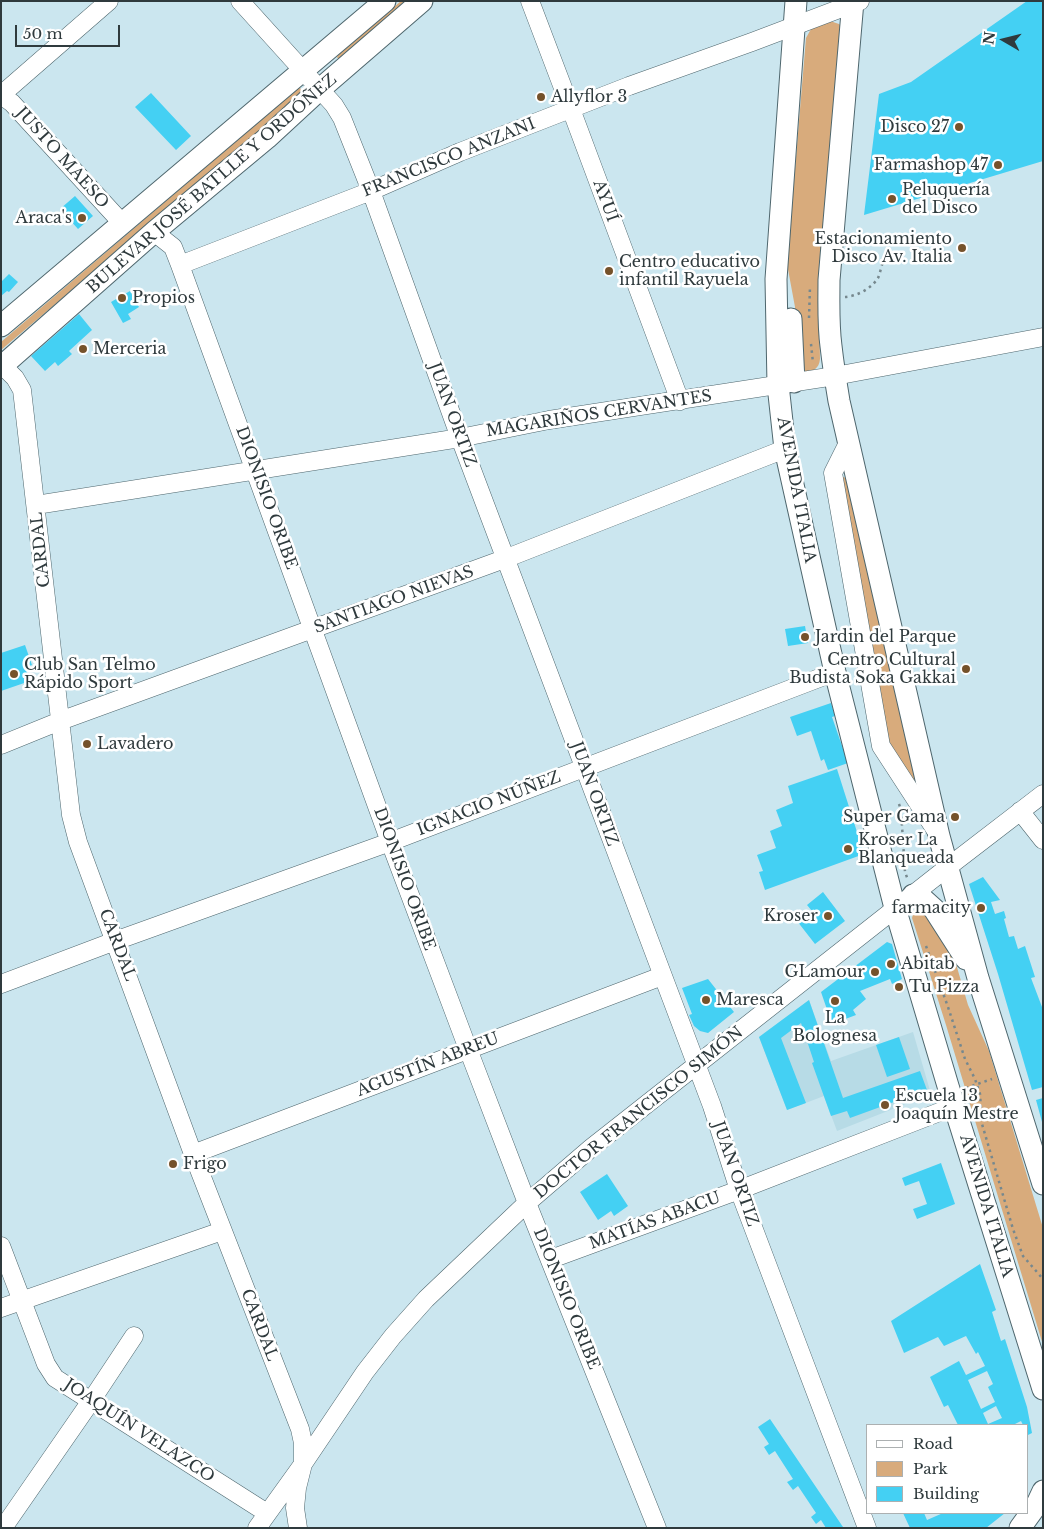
<!DOCTYPE html>
<html>
<head>
<meta charset="utf-8">
<style>
	body { margin:0 }
	#map { position:relative; width:1044px; height:1529px; overflow:hidden; background:#cbe6ef; font-family:"Libre Baskerville",serif }
	canvas { display:block }
	.frame { position:absolute; inset:0; border:2px solid #2f3a3d; pointer-events:none }
	.legend { position:absolute; left:866px; top:1424px; width:162px; height:90px; box-sizing:border-box; background:#fff; border:1px solid #acb0b1; margin:0; padding:6px 9px; list-style:none; font-size:15px; color:#2f3a3d }
	.legend li { display:flex; align-items:center; gap:10px; height:25px }
	.legend b { width:25px; border:1px solid #acb0b1 }
	.north { position:absolute; left:979px; top:15px; width:50px; height:50px; -webkit-text-stroke:4px #fff; paint-order:stroke; rotate:278deg; font-size:14px; font-weight:700; line-height:20px; text-align:center; color:#2f3a3d }
	.north::after { content:''; display:block; margin:auto; width:18px; height:22px; background:#2f3a3d; clip-path:polygon(50% 0,100% 100%,50% 72%,0 100%) }
	.scale { position:absolute; left:15px; top:25px; width:105px; height:22px; box-sizing:border-box; border:2px solid #2f3a3d; border-top:0; padding-left:6px; font-size:15px; line-height:18px; white-space:nowrap; color:#2f3a3d; -webkit-text-stroke:4px #fff; paint-order:stroke }
</style>
</head>
<body>
<div id="map">
<canvas width="1044" height="1529"></canvas>
<div class="frame"></div>
<ul class="legend">
<li><b style="height:6px;background:#fff"></b>Road</li>
<li><b style="height:14px;background:#d8ab7c"></b>Park</li>
<li><b style="height:14px;background:#44d0f3"></b>Building</li>
</ul>
<div class="north">N</div>
<div class="scale">50 m</div>
</div>
<script>
const ctx = document.querySelector('canvas').getContext('2d');
ctx.lineJoin = 'round';
function fillPath(path, color) { ctx.fillStyle = color; ctx.fill(path, 'evenodd'); }
function trace(path, color, width, dash) { ctx.strokeStyle = color; ctx.lineWidth = width; ctx.lineCap = dash ? 'butt' : 'round'; ctx.setLineDash(dash || []); ctx.stroke(path); }
function drawText(font, color, halo, rows, align = 'center') {
  ctx.font = font + ' "Libre Baskerville",serif'; ctx.lineWidth = 5; ctx.setLineDash([]); ctx.textBaseline = 'middle'; ctx.strokeStyle = halo; ctx.fillStyle = color; for (const [text, x, y, turn = 0] of rows) {
    ctx.save(); ctx.translate(x, y); ctx.rotate((+turn || 0) * Math.PI / 180); ctx.textAlign = isNaN(turn) ? turn : align; if (halo) ctx.strokeText(text, 0, 0); ctx.fillText(text, 0, 0); ctx.restore();
  }
}
fillPath(new Path2D(`
	M809 1000 831 1061 913 1032 931 1094 837 1131 824 1096 787 1110 759 1037Z`), '#b7dbe6');
fillPath(new Path2D(`
	M401 1H411L339 60 337 57 339 54Z
	M830 21 839 24 841 26 819 314 820 359C819 369 813 371 805 373L796 364 795 307 787 264 806 38 811 29Z
	M300 88 302 91 254 136 1 350V342L297 89Z
	M843 477 846 478 919 790 885 743 842 478Z
	M923 906 954 957 968 1005 989 1051 1043 1228V1345L946 1025 912 918 915 907Z`), '#d8ab7c');
fillPath(new Path2D(`
	M1027 1H1043V161L864 215 879 94 911 82Z
	M151 93 191 136 176 150 135 107Z
	M75 196 93 216 78 229 60 209Z
	M9 274 18 282 9 292 7 291 1 296V282Z
	M130 291 139 307 128 314 131 319 123 323 111 302Z
	M79 314 92 330 69 351 72 354 58 366 55 362 45 371 31 356Z
	M805 626 808 643 788 646 785 629Z
	M25 645 32 665 25 667 30 681 1 691V653Z
	M831 703 835 716 832 717 848 763 828 770 824 759 821 761 811 731 797 736 790 717Z
	M837 769 864 854 765 890 759 872 763 871 757 855 776 848 770 831 782 826 776 810 793 803 788 786Z
	M983 877 1000 900 991 902 995 914 1004 911 1006 918 1004 919 1009 937 1014 936 1018 949 1025 946 1035 977 1031 978 1042 1007H1043V1087L1032 1090 998 974 969 884Z
	M823 892 845 921 815 944 797 921 812 911 807 905Z
	M887 942 892 944 902 979 892 984 890 979 860 991 866 999 853 1010 856 1015 832 1024 821 992Z
	M708 979 734 1012 708 1033 700 1031 694 1026 689 1015 692 1014 682 988Z
	M809 1000 843 1098 920 1071 927 1090 850 1118 847 1111 831 1116 812 1063 814 1062 801 1023 781 1038 806 1103 787 1110 759 1037Z
	M899 1037 910 1069 887 1077 876 1045Z
	M1043 1098V1122H1042L1036 1100Z
	M941 1163 955 1204 917 1219 913 1209 927 1204 919 1181 905 1186 902 1178Z
	M607 1174 628 1206 614 1216 611 1211 598 1220 580 1192Z
	M980 1264 996 1310 992 1312 1001 1341 1005 1339 1027 1407 1032 1433 1028 1435V1425H1023L1021 1421 1013 1425H958L948 1405 944 1407 930 1377 959 1361 966 1375 985 1366 978 1352 976 1354 966 1336 944 1346 938 1337 904 1353 891 1321ZM987 1371 993 1384 988 1387 995 1402 981 1409 968 1380ZM996 1406 1002 1418 988 1424 983 1413Z
	M770 1419 843 1527 842 1528H826L821 1520 816 1524 811 1517 816 1513 798 1486 793 1490 787 1482 793 1479 775 1451 769 1455 764 1447 769 1444 758 1427Z
	M903 1513H924L927 1520 943 1513H1005L986 1528H910Z`), '#44d0f3');
const minor = new Path2D(`
	M240 1 334 105 342 118 371 191 460 438 712 1106 739 1190 867 1528
	M530 1 571 109 680 401
	M1 95 12 103 122 223
	M1 95 109 1
	M154 232 173 247 180 265 390 842 468 1049 527 1203 657 1528
	M180 265 371 191 460 152 629 86 752 42 860 1
	M1 364 15 378 22 390 71 815 78 842 193 1154 300 1429 303 1443V1464L297 1488 295 1508 298 1528
	M849 441 833 473 881 746 935 829
	M36 505 460 438 549 420 835 376 1043 337
	M1 745 60 721 507 558 785 449
	M1020 811 1043 840
	M1 984 115 941 390 842 835 672
	M193 1154 662 976
	M1 1246 46 1364 55 1378 267 1513
	M551 1259 739 1190 955 1106
	M1 1308 222 1231
	M3 1528 91 1401 134 1336
	M257 1528 303 1464 365 1372 393 1336 426 1299 527 1203 591 1148 948 867 1043 794`);
const major = new Path2D(`
	M796 1 776 279 778 385 785 449 835 672 895 908 948 1086 1043 1389
	M853 1 829 280C829 302 828 324 831 346 833 364 836 383 839 401L939 836 978 978 1043 1184
	M791 319 794 382
	M1 326 385 1
	M1 367 154 232 267 138 319 90 422 1
	M913 895 924 900 934 909 966 959
	M1020 1528 1036 1506 1043 1491`);
trace(minor, '#4e666d', 19);
trace(major, '#4e666d', 23);
trace(new Path2D(`
	M845 297C857 296 871 289 878 278 880 274 881 267 883 262
	M809 318 810 286
	M811 344 813 363
	M899 804 901 810 905 872 908 880
	M926 946 948 1007 965 1059 975 1079 980 1094 982 1124 1013 1229 1023 1256 1043 1279
	M966 1088 992 1079`), '#76888e', 2.5, [2.5, 4]);
trace(minor, '#fff', 18);
trace(major, '#fff', 21);
for (const [x, y, r, color] of [
	[541,97,5,"#75522b"],
	[959,127,5,"#75522b"],
	[998,165,5,"#75522b"],
	[892,199,5,"#75522b"],
	[82,218,5,"#75522b"],
	[962,248,5,"#75522b"],
	[609,271,5,"#75522b"],
	[122,298,5,"#75522b"],
	[83,349,5,"#75522b"],
	[805,637,5,"#75522b"],
	[966,669,5,"#75522b"],
	[14,674,5,"#75522b"],
	[87,744,5,"#75522b"],
	[955,817,5,"#75522b"],
	[848,849,5,"#75522b"],
	[981,908,5,"#75522b"],
	[828,916,5,"#75522b"],
	[891,964,5,"#75522b"],
	[875,972,5,"#75522b"],
	[899,987,5,"#75522b"],
	[706,1000,5,"#75522b"],
	[835,1001,5,"#75522b"],
	[885,1105,5,"#75522b"],
	[173,1164,5,"#75522b"]
]) { const dot = new Path2D(); dot.arc(x, y, r, 0, 2 * Math.PI); ctx.fillStyle = color; ctx.fill(dot); trace(dot, '#fff', 2); }
drawText('16px', '#2f3a3d', '#fff', [
	["Allyflor 3",551,97],
	["Disco 27",949,127,"right"],
	["Farmashop 47",988,165,"right"],
	["Peluquería",902,190],
	["del Disco",902,208],
	["Araca's",72,218,"right"],
	["Estacionamiento",952,239,"right"],
	["Disco Av. Italia",952,257,"right"],
	["Centro educativo",619,262],
	["infantil Rayuela",619,280],
	["Propios",132,298],
	["Merceria",93,349],
	["Jardin del Parque",815,637],
	["Centro Cultural",956,660,"right"],
	["Budista Soka Gakkai",956,678,"right"],
	["Club San Telmo",24,665],
	["Rápido Sport",24,683],
	["Lavadero",97,744],
	["Super Gama",945,817,"right"],
	["Kroser La",858,840],
	["Blanqueada",858,858],
	["farmacity",971,908,"right"],
	["Kroser",818,916,"right"],
	["Abitab",901,964],
	["GLamour",865,972,"right"],
	["Tu Pizza",909,987],
	["Maresca",716,1000],
	["La",835,1018,"center"],
	["Bolognesa",835,1036,"center"],
	["Escuela 13",895,1096],
	["Joaquín Mestre",895,1114],
	["Frigo",183,1164]
], 'left');
drawText('16px', '#2f3a3d', '#fff', [
	["JUSTO MAESO",62,158,48],
	["FRANCISCO ANZANI",449,158,-22],
	["BULEVAR JOSÉ BATLLE Y ORDÓÑEZ",212,184,-41],
	["AYUÍ",605,201,70],
	["MAGARIÑOS CERVANTES",599,414,-9],
	["JUAN ORTIZ",452,415,70],
	["AVENIDA ITALIA",796,490,79],
	["DIONISIO ORIBE",266,498,70],
	["CARDAL",41,550,-96],
	["SANTIAGO NIEVAS",394,600,-20],
	["JUAN ORTIZ",594,794,70],
	["IGNACIO NÚÑEZ",489,804,-21],
	["DIONISIO ORIBE",404,879,70],
	["CARDAL",117,945,69],
	["AGUSTÍN ABREU",428,1065,-21],
	["DOCTOR FRANCISCO SIMÓN",639,1113,-39],
	["JUAN ORTIZ",735,1174,71],
	["AVENIDA ITALIA",986,1206,73],
	["MATÍAS ABACU",655,1221,-20],
	["DIONISIO ORIBE",566,1299,68],
	["CARDAL",259,1325,69],
	["JOAQUÍN VELAZCO",139,1431,33]
]);
</script>
</body>
</html>
